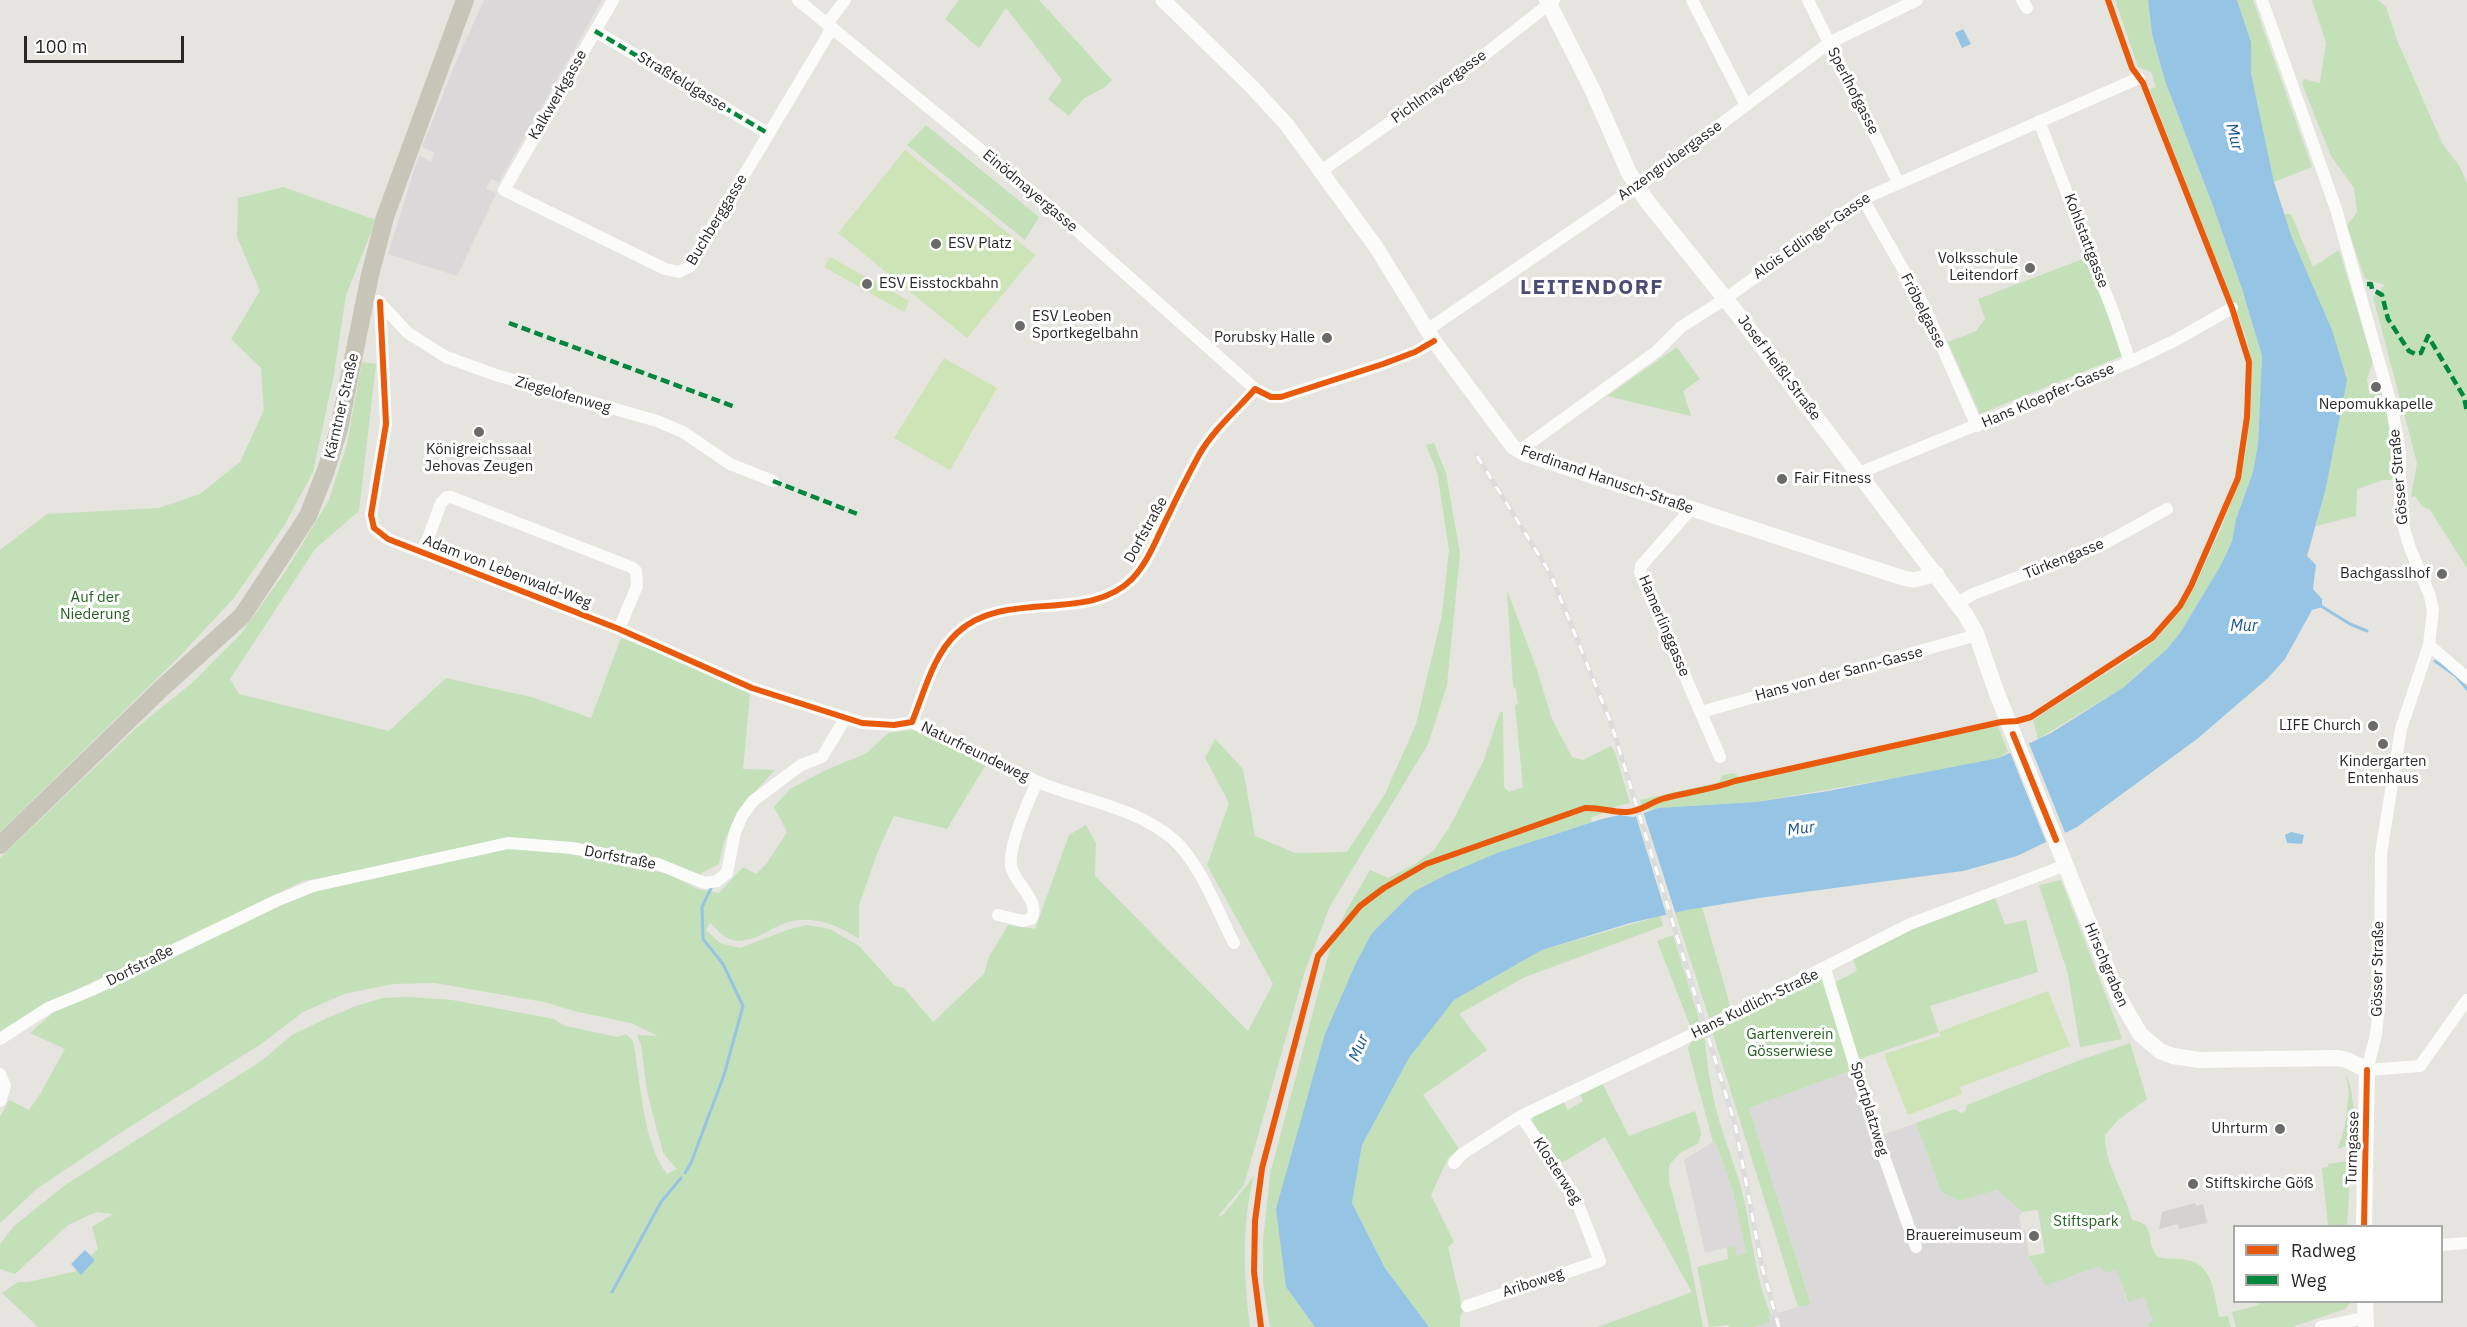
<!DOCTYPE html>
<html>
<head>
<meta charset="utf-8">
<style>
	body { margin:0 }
	#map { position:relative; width:2467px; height:1327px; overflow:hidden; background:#e6e4de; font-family:"IBM Plex Sans",sans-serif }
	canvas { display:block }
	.legend { position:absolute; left:2233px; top:1225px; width:210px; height:78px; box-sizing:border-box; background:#fff; border:2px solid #a9a9a9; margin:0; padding:8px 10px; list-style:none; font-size:18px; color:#282828 }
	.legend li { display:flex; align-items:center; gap:12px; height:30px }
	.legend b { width:30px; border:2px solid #a9a9a9 }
	.scale { position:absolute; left:24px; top:36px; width:160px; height:27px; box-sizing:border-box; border:3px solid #282828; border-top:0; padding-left:8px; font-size:18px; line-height:21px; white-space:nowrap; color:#282828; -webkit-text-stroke:4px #fff; paint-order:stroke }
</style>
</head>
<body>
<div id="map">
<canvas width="2467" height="1327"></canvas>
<ul class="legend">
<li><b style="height:8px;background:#e8590c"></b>Radweg</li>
<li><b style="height:8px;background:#00873e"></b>Weg</li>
</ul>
<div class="scale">100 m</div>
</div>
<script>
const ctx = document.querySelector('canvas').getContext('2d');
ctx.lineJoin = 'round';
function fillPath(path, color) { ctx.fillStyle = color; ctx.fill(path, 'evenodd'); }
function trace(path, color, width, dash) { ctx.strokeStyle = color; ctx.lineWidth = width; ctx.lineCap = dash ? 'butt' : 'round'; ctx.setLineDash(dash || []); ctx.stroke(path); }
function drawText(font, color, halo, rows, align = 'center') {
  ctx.font = font + ' "IBM Plex Sans",sans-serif'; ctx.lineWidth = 6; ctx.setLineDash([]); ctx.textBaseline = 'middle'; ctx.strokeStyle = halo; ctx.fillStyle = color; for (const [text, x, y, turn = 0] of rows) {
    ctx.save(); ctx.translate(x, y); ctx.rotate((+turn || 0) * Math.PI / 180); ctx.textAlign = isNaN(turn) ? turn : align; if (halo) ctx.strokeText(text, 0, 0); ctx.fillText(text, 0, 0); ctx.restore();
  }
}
fillPath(new Path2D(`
	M484 0H602L499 182 491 179 486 188 496 194 457 276 388 254 419 155 431 162 435 153 422 147 456 62Z
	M1852 1070 1874 1138 1916 1123 1941 1192 1960 1201 1997 1190 2022 1212 2019 1218 2022 1230H2025L2029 1256 2045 1286 2100 1266 2116 1269 2127 1302 2144 1297 2153 1321 2147 1323 2149 1327H1754L1768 1322V1316L1811 1303 1749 1108Z
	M1713 1142 1716 1143 1733 1192 1746 1254 1736 1256 1733 1246 1705 1253 1684 1160Z`), '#dbd8d9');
fillPath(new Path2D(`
	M959 0H1039L1112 80 1105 87 1083 99 1069 116 1048 99 1062 80 1006 8 979 48 945 19Z
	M2115 0H2148L2152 34 2165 81 2213 206 2242 289 2262 356 2258 444 2253 472 2236 519 2232 541 2221 565 2180 633 2167 649 2124 687 2038 739 2033 720 2138 653 2155 640 2182 609 2194 588 2224 522 2241 475 2247 447 2252 362 2245 333 2195 209 2150 89 2156 87 2151 72 2138 67Z
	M2237 0H2253L2312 167 2274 182 2251 73V42Z
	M2312 0H2378L2386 7 2397 40 2442 143 2460 167 2467 183V568L2430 510 2422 506 2415 496 2411 497 2417 463 2373 297 2385 285 2365 279 2347 226 2357 212 2354 188 2331 156 2302 84 2304 79 2320 83 2326 43Z
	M926 125 1039 217 1025 240 907 145Z
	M283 187 376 220 346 295 334 374 313 472 284 526 234 598 175 661 0 832V550L47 514 159 508 200 494 240 462 264 410 261 368 231 339 260 291 237 237 238 198Z
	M2284 214H2291L2313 267 2339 250 2373 362 2367 379 2369 394 2382 393 2390 430 2393 480H2383L2357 489 2356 516 2316 526 2325 492 2332 330 2291 235Z
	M2088 257 2122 356 1980 414 1948 342 1976 331 1985 319 1978 299Z
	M1677 347 1700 379 1683 391 1691 416 1607 396Z
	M362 362 376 364 359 511 315 549 230 679 239 694 389 731 446 678 531 697 591 718 621 638 691 664 750 694 743 769 775 770 739 809 724 842 719 864 701 873 700 879 534 841 303 881 59 998 0 1037V858L136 728 192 683 240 635 285 572 329 500 347 444Z
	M1434 443 1446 473 1460 554 1447 685 1428 744 1330 906 1304 974 1244 1185 1219 1215V1217L1224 1214 1254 1176C1241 1224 1244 1278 1250 1327H38L2 1293 18 1282H28L77 1271 81 1274 95 1260 91 1256 98 1249 92 1227 113 1214 96 1212 68 1225 15 1274 0 1269V1244L14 1226 65 1185 260 1062 292 1035 327 1018 356 1006 383 998 408 997 452 1000 554 1019 565 1026 618 1037 626 1034 633 1041C641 1081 642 1142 667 1174L677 1169 663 1153 647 1091 641 1045 637 1035 658 1036 631 1023 578 1012 544 1002 435 983 393 984 344 994 303 1012 264 1042 114 1137 38 1188 0 1223V1117L9 1100 29 1110 40 1094 65 1049 30 1033 54 1012 225 928 310 893 494 849 525 847 600 858 634 869 667 873 697 889 719 893 743 867 756 874 767 863 787 832 774 807 790 789 826 770 867 753 888 733 913 730 933 736 985 766 947 829 894 816 878 851 859 905V939C836 923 807 913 780 925 765 932 749 944 732 940 722 937 717 929 710 923L706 930 720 943 740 948 787 930 806 925 830 929 859 946 895 986 904 988 933 1022 984 974 989 957 1008 925 1035 929 1069 835 1086 825 1096 843 1095 876 1248 1031 1273 984 1207 865 1229 803 1205 758 1215 739 1243 769 1255 836 1295 853 1347 852 1385 794 1416 724 1442 615 1449 550 1437 472 1426 445Z
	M1507 590 1536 667 1552 719 1572 757 1583 760 1611 746 1615 752 1630 803 1617 806 1591 818 1592 823 1548 836 1413 892 1372 933 1286 1287 1315 1327H1270L1263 1283V1240L1270 1174 1330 948 1346 911 1370 870 1388 878 1414 865 1434 850 1449 828 1483 762 1500 712H1503L1504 787 1509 792 1523 787 1515 705 1518 704 1516 689 1513 687Z
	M1998 726 2008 752 1999 758 1976 764 1756 802 1658 808 1643 811 1640 800 1719 782 1723 775 1734 773 1739 777 1741 782Z
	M2061 880 2117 1024 2122 1039 2080 1047 2068 974 2039 885Z
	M1995 898 2005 925 2026 920 2038 972 1930 1006 1939 1032 1857 1060 1834 983 1857 971 1853 959 1903 932V930Z
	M1702 907 1731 1009 1709 1018 1675 912Z
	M1660 916 1663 926 1525 977 1459 1014 1487 1050 1423 1095 1459 1149 1448 1158 1431 1195 1454 1242 1448 1247 1463 1311 1460 1316V1327H1429L1385 1268 1352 1203 1362 1145 1409 1058 1454 1000 1542 950Z
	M1673 935 1700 1023 1691 1028 1657 941Z
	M1819 977 1823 978 1852 1070 1749 1108 1811 1304 1798 1307 1712 1031Z
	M1704 1035C1707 1064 1711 1092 1719 1120 1728 1150 1740 1178 1746 1208 1753 1244 1756 1281 1771 1315L1768 1316 1769 1322 1754 1327H1729L1728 1325 1709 1327 1697 1267 1728 1259 1727 1248 1734 1246 1737 1256 1746 1253 1733 1192 1716 1143 1713 1142 1688 1049 1692 1039Z
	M2130 1043 2147 1099 2118 1120 2105 1135C2105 1166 2124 1190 2132 1220 2157 1224 2145 1240 2156 1255 2164 1264 2192 1251 2206 1272 2214 1283 2216 1304 2219 1317L2228 1316 2231 1327H2149L2147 1323 2153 1321 2144 1297 2128 1302 2116 1270 2105 1273 2100 1266 2045 1286 2029 1256 2045 1253 2038 1210 2022 1212 1997 1190 1960 1201 1941 1192 1916 1123 1954 1109 1961 1113 1966 1111 1967 1105 2075 1062Z
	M2346 1075C2353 1085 2358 1136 2350 1144L2338 1149 2345 1125 2349 1093Z
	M1602 1083 1629 1136 1695 1111 1701 1133 1699 1143 1680 1153 1669 1165V1181L1689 1255 1703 1327H1598L1692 1292 1605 1137 1558 1165 1531 1123 1534 1116 1563 1101 1568 1110 1583 1101 1579 1092Z
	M2348 1161 2351 1164 2347 1226H2328L2322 1168 2328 1167V1164Z
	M2259 1302H2351L2345 1309 2292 1327H2236L2232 1312 2259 1305Z`), '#c3e0b9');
fillPath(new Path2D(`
	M905 150 1035 255 967 338 838 233Z
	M830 257 909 301 904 312 824 267Z
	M944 358 997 388 950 470 894 438Z
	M2048 991 2070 1046 1960 1087 1962 1094 1908 1115 1884 1054 1940 1036 1942 1040 1939 1032Z`), '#cde4b6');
fillPath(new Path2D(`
	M2195 1203 2196 1206 2203 1204 2207 1223 2179 1229 2178 1224 2159 1229 2162 1212Z`), '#d4d2cc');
fillPath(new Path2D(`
	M2148 0H2237L2251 42V73L2274 182 2291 235 2332 330 2347 380 2325 492 2307 556 2316 565 2313 589 2322 599V607L2312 610 2285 659 2268 678 2197 739 2077 827 2017 856 1963 871 1759 898 1687 910 1630 923 1542 950 1454 1000 1409 1058 1362 1145 1352 1203 1385 1268 1429 1327H1315L1286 1287 1276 1209 1325 1034 1356 963 1372 933 1413 892 1448 874 1497 853 1602 819 1620 815 1633 817 1658 808 1756 802 1828 791 1999 758 2051 733 2124 687 2167 649 2180 633 2221 565 2232 541 2236 519 2253 472 2258 444 2262 356 2242 289 2213 206 2165 81 2152 34Z
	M1963 29 1971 44 1962 48 1955 33Z
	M2291 832 2304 835 2302 844 2287 843 2285 835Z
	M85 1250 95 1260 81 1275 71 1264Z`), '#96c4e4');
fillPath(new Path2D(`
	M2028 741 2066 835 2047 844 2009 750Z
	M1643 811 1675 912V915L1667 917 1635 813Z`), '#e6e4de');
trace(new Path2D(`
	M2321 606 2350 624 2367 631
	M2435 661 2456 676 2467 689
	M685 1173 691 1163 724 1075 743 1006 723 964 703 939 702 907 712 886
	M612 1292 661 1202 681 1178`), '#96c4e4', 3);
trace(new Path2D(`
	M613 0 504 190 665 269 679 272 689 267 832 28
	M798 0 1055 211 1255 389
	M1692 0 1746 105
	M1808 0 1898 182
	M2022 0 2027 8
	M2262 0 2336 209 2392 408 2400 453V515L2410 548 2430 596 2433 610 2429 645 2401 729 2381 853 2380 995 2376 1035 2367 1070 2420 1066 2467 1000
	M827 24 845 0
	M595 31 769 134
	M2039 121 2115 317 2130 362
	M1321 171 1465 70 1554 0
	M1863 199 1924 306 1977 426
	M378 301 408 333 446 357 496 375 657 421 683 432 730 464 773 481
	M380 302 386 424 371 515 374 528 388 539 619 629 752 688 862 723 894 725 912 722C924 693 933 655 957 633 1005 588 1088 624 1132 579 1149 561 1157 537 1168 516 1178 495 1188 475 1199 455 1213 430 1237 410 1255 389L1271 397H1281L1383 364 1415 352 1434 341
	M1427 330 1645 181 1829 43 1917 0
	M1519 451 1657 351 1681 327 1725 299 1863 199 2139 78
	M1859 473 2130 362 2176 340 2232 308
	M1691 509 1641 566 1640 572 1720 757
	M423 552 441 503 447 497H451L631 567 636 571 637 586 619 629
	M1958 603 1973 594 2098 547 2167 509
	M2429 645 2467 678
	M1701 712 1977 635
	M912 722C953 742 994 763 1036 781 1082 801 1135 806 1174 840 1202 866 1216 909 1234 943
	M998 915 1023 921 1031 919C1042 902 1014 883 1011 866 1008 847 1029 799 1037 782
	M1825 969 1877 1137 1916 1247
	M0 1039 48 1008 94 989 276 901 313 886 508 843 572 848 658 864 705 883 717 881 727 873 735 832 742 816 753 801 801 765 822 757 846 717
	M0 1074 5 1086 0 1101
	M1454 1163 1462 1154 1521 1116 1679 1041 1910 924 2066 865
	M2442 1245 2467 1243
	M1467 1306 1600 1261 1574 1194 1521 1116
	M2321 1327 2365 1318`), '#fbfbfa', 12);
trace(new Path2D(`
	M1163 0 1252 87 1287 125 1376 247 1434 341 1513 447 1525 454 1903 578 1914 580 1937 574`), '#fbfbfa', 15);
trace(new Path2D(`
	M1547 0 1593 91 1629 173 1646 200 1736 312 1965 614 1976 633 1996 691 2118 996 2140 1034 2160 1051 2173 1056 2199 1060 2338 1058 2347 1060 2367 1070 2364 1226
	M2365 1302 2366 1327`), '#fbfbfa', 16);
trace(new Path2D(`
	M0 845 162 688 242 616 308 516 326 470 339 429 370 275 385 217 465 0`), '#c7c5b8', 18);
const rail = new Path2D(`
	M1477 456 1550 573 1611 723 1735 1124 1762 1267 1779 1327`);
trace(rail, '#dddcdd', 5);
trace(rail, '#fff', 3, [9]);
trace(new Path2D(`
	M595 31 769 134
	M2367 284H2371L2372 289 2382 295 2388 319 2409 351 2415 354 2421 353 2428 336 2464 397 2467 412
	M509 323 735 407
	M773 481 860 515`), '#00873e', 4.5, [9, 4.5]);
trace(new Path2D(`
	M380 302 386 424 371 515 374 528 388 539 619 629 752 688 862 723 894 725 912 722C924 693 933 655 957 633 1005 588 1088 624 1132 579 1149 561 1157 537 1168 516 1178 495 1188 475 1199 455 1213 430 1237 410 1255 389L1271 397H1281L1383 364 1415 352 1434 341
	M2013 734 2056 840
	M2364 1226 2367 1070
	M1261 1327 1254 1272 1255 1221 1262 1168 1318 956 1360 906 1384 888 1426 864 1585 808C1600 807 1613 813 1627 812 1642 811 1649 803 1662 799 1686 792 1711 790 1735 781L2001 722 2017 721 2031 717 2152 638 2180 606 2191 586 2238 478 2247 417 2249 362 2232 308 2143 83 2132 68 2108 0`), '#e8590c', 6);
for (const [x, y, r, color] of [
	[936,244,6,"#6a6a68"],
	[2030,268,6,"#6a6a68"],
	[867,284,6,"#6a6a68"],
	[1020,326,6,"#6a6a68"],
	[1327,338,6,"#6a6a68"],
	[2376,387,6,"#6a6a68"],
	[479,432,6,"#6a6a68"],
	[1782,479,6,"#6a6a68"],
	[2442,574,6,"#6a6a68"],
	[2373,726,6,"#6a6a68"],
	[2383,744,6,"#6a6a68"],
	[2280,1129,6,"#6a6a68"],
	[2193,1184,6,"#6a6a68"],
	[2034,1236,6,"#6a6a68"]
]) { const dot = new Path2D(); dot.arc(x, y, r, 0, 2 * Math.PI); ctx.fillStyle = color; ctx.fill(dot); trace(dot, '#fff', 2); }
drawText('15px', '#282828', '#fff', [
	["Straßfeldgasse",682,82,31],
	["Pichlmayergasse",1439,87,-36],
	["Sperlhofgasse",1853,91,63],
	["Kalkwerkgasse",558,95,-60],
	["Anzengrubergasse",1670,161,-36],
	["Einödmayergasse",1030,191,40],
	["Buchberggasse",717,220,-59],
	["Alois Edlinger-Gasse",1812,236,-35],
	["Kohlstattgasse",2086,241,69],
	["Fröbelgasse",1923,311,63],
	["Josef Heißl-Straße",1779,368,53],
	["Ziegelofenweg",563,395,16],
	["Hans Kloepfer-Gasse",2048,396,-23],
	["Kärntner Straße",342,406,-77],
	["Gösser Straße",2399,477,-95],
	["Ferdinand Hanusch-Straße",1607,480,19],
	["Dorfstraße",1146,530,-61],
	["Türkengasse",2064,559,-22],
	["Adam von Lebenwald-Weg",507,572,21],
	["Hamerlinggasse",1664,626,67],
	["Hans von der Sann-Gasse",1839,674,-15],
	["Naturfreundeweg",975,752,26],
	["Dorfstraße",620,858,11],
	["Hirschgraben",2106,965,67],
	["Dorfstraße",140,966,-27],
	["Gösser Straße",2378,969,-89],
	["Hans Kudlich-Straße",1755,1004,-26],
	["Sportplatzweg",1869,1109,73],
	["Turmgasse",2353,1148,-88],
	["Klosterweg",1557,1171,57],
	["Ariboweg",1533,1283,-18]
]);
drawText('15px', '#282828', '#fff', [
	["ESV Platz",948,244,"left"],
	["Volksschule",2018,259],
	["Leitendorf",2018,276],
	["ESV Eisstockbahn",879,284,"left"],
	["ESV Leoben",1032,317,"left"],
	["Sportkegelbahn",1032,334,"left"],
	["Porubsky Halle",1315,338],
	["Nepomukkapelle",2376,405,"center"],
	["Königreichssaal",479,450,"center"],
	["Jehovas Zeugen",479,467,"center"],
	["Fair Fitness",1794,479,"left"],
	["Bachgasslhof",2430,574],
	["LIFE Church",2361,726],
	["Kindergarten",2383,762,"center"],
	["Entenhaus",2383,779,"center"],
	["Uhrturm",2268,1129],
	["Stiftskirche Göß",2205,1184,"left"],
	["Brauereimuseum",2022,1236]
], 'right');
drawText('15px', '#225f1e', '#fff', [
	["Auf der",95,598],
	["Niederung",95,615],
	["Gartenverein",1790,1035],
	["Gösserwiese",1790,1052],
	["Stiftspark",2086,1222]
]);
drawText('italic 16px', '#15548f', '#fff', [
	["Mur",2234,137,76],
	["Mur",2244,626],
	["Mur",1801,829,-8],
	["Mur",1359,1048,-67]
]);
ctx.letterSpacing = '1.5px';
drawText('bold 21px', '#4c4d75', '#fff', [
	["LEITENDORF",1592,288]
]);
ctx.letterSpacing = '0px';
</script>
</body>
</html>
